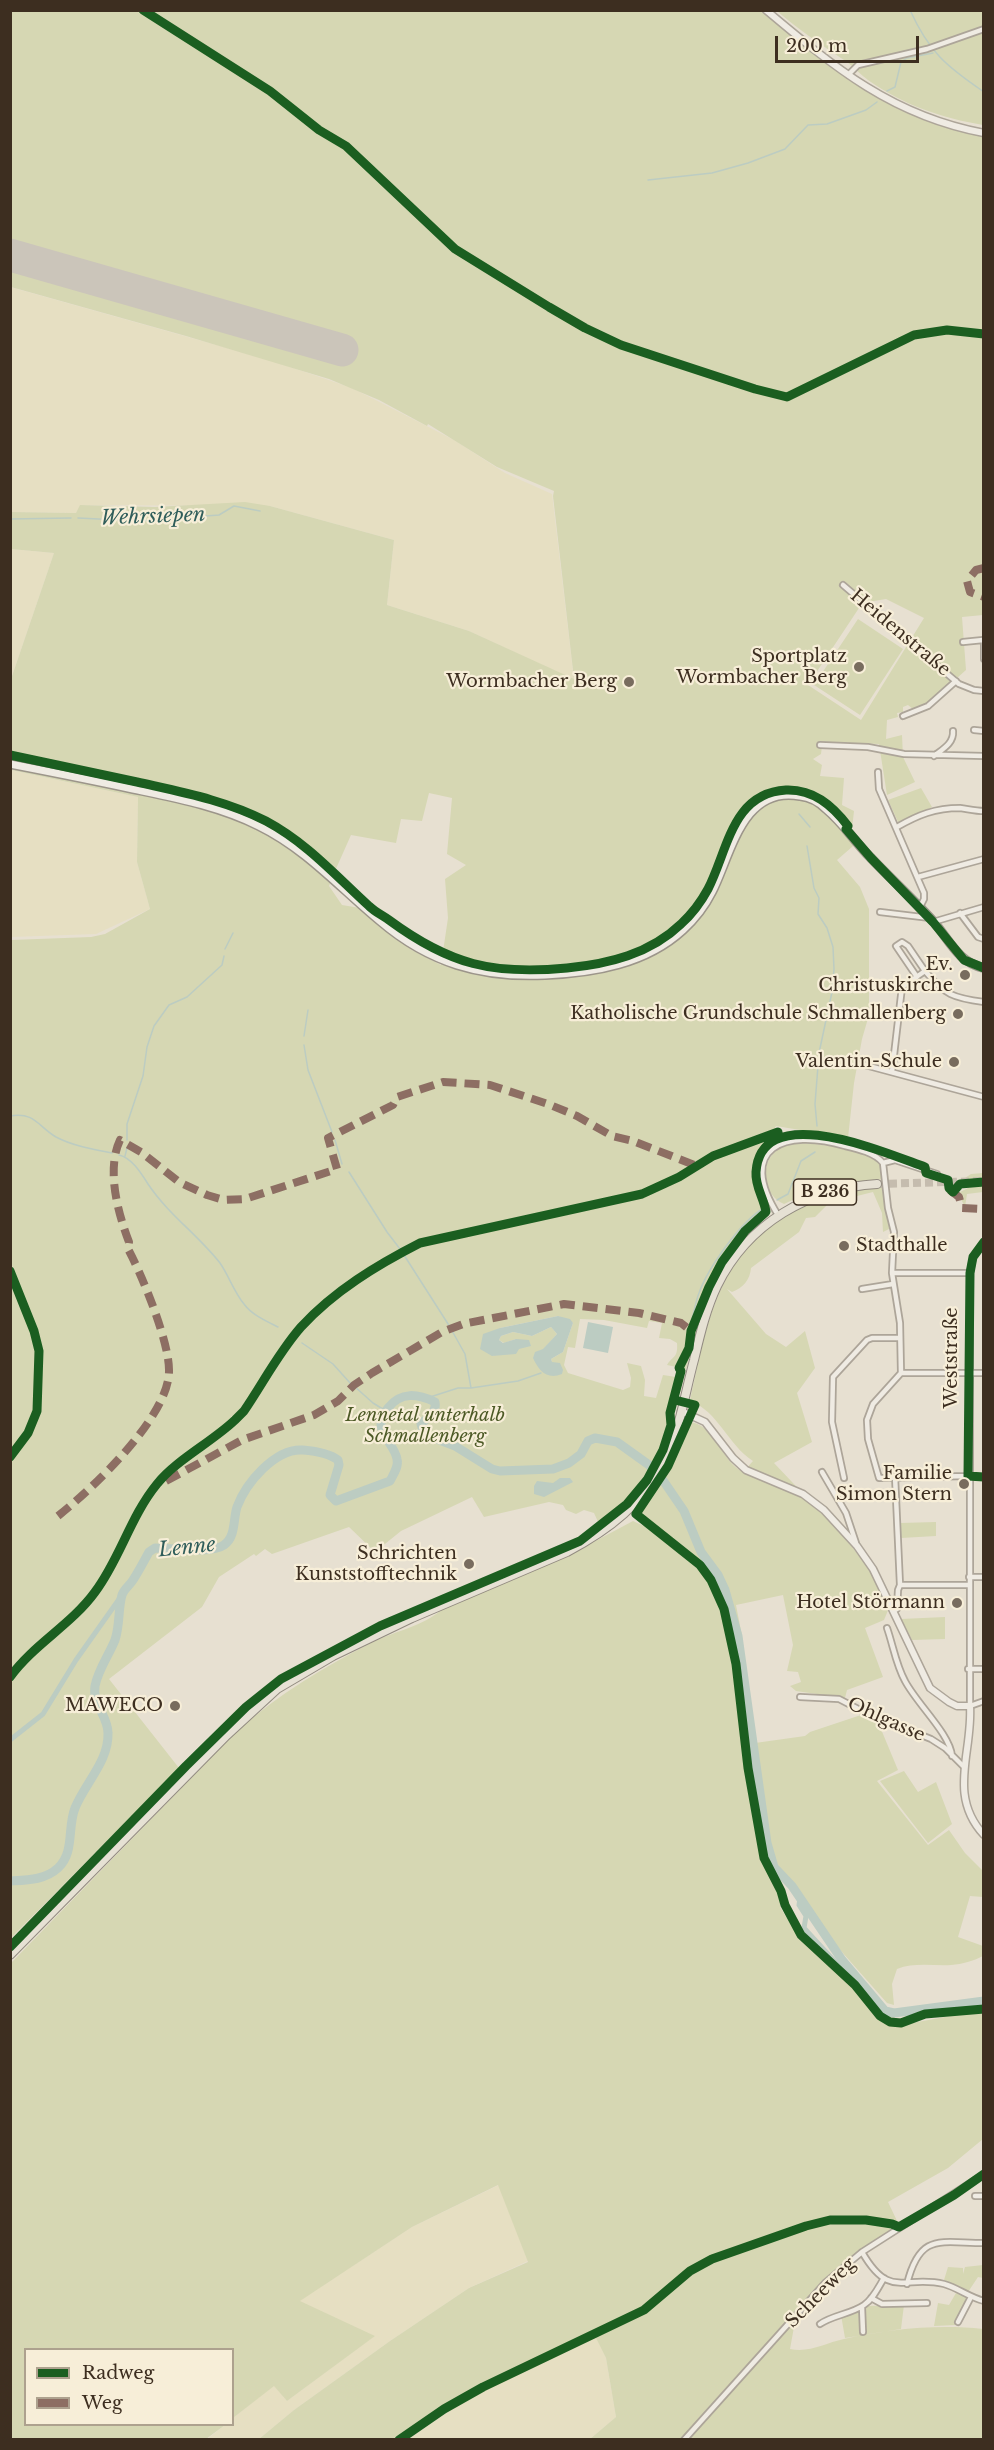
<!DOCTYPE html>
<html>
<head>
<meta charset="utf-8">
<style>
	body { margin:0 }
	#map { position:relative; width:994px; height:2450px; overflow:hidden; background:#e7e0d1; font-family:"Libre Baskerville",serif }
	canvas { display:block }
	.frame { position:absolute; inset:0; border:12px solid #3d2e20; pointer-events:none }
	.legend { position:absolute; left:24px; top:2348px; width:210px; height:78px; box-sizing:border-box; background:#f7eed8; border:2px solid #ada18e; margin:0; padding:8px 10px; list-style:none; font-size:18px; color:#3d2e20 }
	.legend li { display:flex; align-items:center; gap:12px; height:30px }
	.legend b { width:30px; border:2px solid #ada18e }
	.scale { position:absolute; left:775px; top:36px; width:144px; height:27px; box-sizing:border-box; border:3px solid #3d2e20; border-top:0; padding-left:8px; font-size:18px; line-height:21px; white-space:nowrap; color:#3d2e20; -webkit-text-stroke:4px #f7eed8; paint-order:stroke }
</style>
</head>
<body>
<div id="map">
<canvas width="994" height="2450"></canvas>
<div class="frame"></div>
<ul class="legend">
<li><b style="height:8px;background:#1b5e20"></b>Radweg</li>
<li><b style="height:8px;background:#8d6e63"></b>Weg</li>
</ul>
<div class="scale">200 m</div>
</div>
<script>
const ctx = document.querySelector('canvas').getContext('2d');
ctx.lineJoin = 'round';
function fillPath(path, color) { ctx.fillStyle = color; ctx.fill(path, 'evenodd'); }
function trace(path, color, width, dash) { ctx.strokeStyle = color; ctx.lineWidth = width; ctx.lineCap = dash ? 'butt' : 'round'; ctx.setLineDash(dash || []); ctx.stroke(path); }
function drawText(font, color, halo, rows, align = 'center') {
  ctx.font = font + ' "Libre Baskerville",serif'; ctx.lineWidth = 4.5; ctx.setLineDash([]); ctx.textBaseline = 'middle'; ctx.strokeStyle = halo; ctx.fillStyle = color; for (const [text, x, y, turn = 0] of rows) {
    ctx.save(); ctx.translate(x, y); ctx.rotate((+turn || 0) * Math.PI / 180); ctx.textAlign = isNaN(turn) ? turn : align; if (halo) ctx.strokeText(text, 0, 0); ctx.fillText(text, 0, 0); ctx.restore();
  }
}
fillPath(new Path2D(`
	M10 287 270 360 352 388 454 440 505 473 552 494 574 680 469 631 387 605 394 540 270 506 81 505 76 513 11 512Z
	M11 549 54 553 11 679Z
	M10 770 138 797 137 862 150 909 96 934 11 937Z
	M499 2185 528 2261 469 2288 390 2341 294 2410 259 2439 206 2440 225 2425 232 2424 233 2418 274 2385 287 2401 374 2336 299 2301 412 2227Z
	M596 2337 606 2358 616 2417 590 2439 407 2440 489 2384Z`), '#e6dfc2');
fillPath(new Path2D(`
	M11 11H762C837 73 885 115 983 136V615L962 617 966 670 928 704 914 710 908 705 903 707V712L897 713 898 717 887 720 886 739 902 735 903 757 915 782 887 795 879 744C858 742 843 746 822 746L821 754 813 759 822 765 820 776 844 778 842 805 854 811 852 829 860 840 837 860 860 887 869 909V1015L862 1039 854 1083 848 1138 776 1126C758 1160 744 1170 764 1210L762 1215 750 1224 729 1247 714 1270 693 1322 698 1326 686 1369 667 1365C673 1355 678 1359 677 1343L670 1339 659 1338 662 1323 649 1321 647 1328 604 1320 580 1319 575 1348 568 1347 564 1365 568 1373 623 1390 630 1387 631 1378 627 1363 641 1366 645 1380 644 1396 656 1398 663 1375 676 1377 668 1407 669 1426 665 1445 653 1472 634 1495 633 1502 615 1518 599 1524 594 1513 584 1510 576 1514 566 1510 563 1505 549 1502 484 1517 472 1497 401 1531 375 1552 349 1527 272 1554 265 1549 256 1556 254 1554 219 1577 202 1607 109 1679 179 1768 11 1938V940L91 937 105 934 150 909 137 862 138 797 11 770V766L182 802 228 815 264 832 295 850 331 881 329 886 342 905 360 908 412 950 441 965 448 918 445 879 466 865 447 854 452 798 429 793 422 821 401 819 396 843 351 835 335 871 264 825 221 807 11 761V679L54 553 11 549V512L76 513 80 505 155 507 245 502 270 506 394 540 387 605 469 631 574 679 553 496 554 491 497 467 428 424 427 426 379 400 329 379 186 336 11 287ZM886 599 924 618 861 720 808 685 859 608 868 602ZM558 1316 573 1323 563 1352 551 1359 552 1362 543 1350 557 1334 551 1327 532 1336 513 1332 501 1336 499 1340 504 1343 516 1339 493 1356 500 1328Z
	M777 11H983V125C942 118 903 105 868 80 861 75 855 68 847 62 823 46 799 30 777 11Z
	M858 619 903 649 860 715 814 685Z
	M921 788 932 807 899 824 888 800Z
	M798 1143C816 1143 869 1149 880 1165 882 1169 883 1175 884 1179L841 1183 814 1190 784 1204C765 1196 760 1170 772 1155 778 1147 789 1145 798 1143Z
	M983 1173V1192L967 1194 965 1207 958 1193 968 1188V1182L965 1178 971 1174Z
	M874 1186H885L891 1228 883 1232 882 1213 873 1192 829 1203 815 1217 806 1218 799 1232 751 1268C750 1280 743 1288 732 1292L727 1289 766 1334 786 1347 805 1331 815 1368 797 1393 812 1442 774 1463 846 1539 869 1569 889 1608 884 1620 865 1628 883 1677 847 1690 845 1698 796 1691 790 1686 801 1682 798 1672 787 1671 793 1645 783 1595 736 1605 742 1636 755 1743 805 1736 810 1732 864 1714 878 1722 898 1770 877 1781 928 1845 949 1830 965 1853 983 1871V1897L970 1896 958 1937 983 1946V1956C973 1961 963 1964 951 1965 933 1966 914 1962 897 1969L892 1984 894 2005 887 2003 812 1918 771 1854 780 1894V1907L798 1936 835 1969 856 1973 901 2025 983 2010V2139L948 2168 888 2202 899 2225 861 2250 796 2316 790 2349C810 2353 825 2343 844 2339 889 2329 938 2324 983 2329V2439H590L616 2417 606 2358 596 2338 489 2384 407 2439H259L294 2410 390 2341 469 2288 528 2262 498 2185 412 2227 300 2301 375 2336 287 2401 274 2386 233 2418 232 2350H26V2424L225 2425 206 2439 11 2440V1963L237 1731C279 1694 325 1666 375 1641 396 1631 423 1626 441 1610L571 1554 633 1521 644 1526 648 1521 641 1513 643 1505 657 1487 687 1422C714 1421 721 1462 743 1472L753 1461C728 1445 718 1411 690 1401 708 1319 717 1254 796 1209 804 1205 812 1199 820 1196 836 1190 857 1189 874 1186Z
	M936 1522V1536L901 1538 900 1523Z
	M945 1617V1639L912 1640 901 1619Z
	M904 1771 918 1792 936 1782 952 1824 928 1843 880 1781Z
	M983 2265V2278L978 2277 968 2292 944 2280 948 2267 963 2268V2274L965 2267Z
	M956 2293 969 2299 955 2325 934 2326 938 2303 949 2305Z
	M904 2305 901 2329 845 2338 841 2315 859 2311 864 2314 867 2306Z`), '#d6d7b3');
fillPath(new Path2D(`
	M558 1316 570 1319 573 1323 563 1352 551 1359 552 1362 560 1363 563 1370 562 1374C547 1380 539 1371 533 1358L535 1352 543 1349 557 1334 551 1327 532 1336 513 1332 501 1336 499 1340 503 1343 516 1339 529 1340 531 1346 519 1349 516 1354 492 1356 480 1349 483 1334 500 1328Z
	M588 1322 613 1327 608 1353 583 1348Z
	M560 1478H570L573 1482 544 1497 534 1494V1486L537 1481 553 1483Z`), '#bcccc2');
trace(new Path2D(`
	M910 10C929 52 946 66 984 92
	M887 91 895 87 901 62 907 58 933 53
	M648 180 712 173 748 163 785 149 808 125 827 124 866 110 877 102
	M78 518 139 521 219 515 234 506 260 511
	M10 519 71 518
	M799 814 810 827
	M807 846 814 888 819 898 818 914 827 928 833 947 834 969 832 992 819 1053 815 1104 817 1126
	M225 949 233 933
	M304 1036 308 1010
	M304 1045 308 1070 332 1132
	M10 1116C36 1112 37 1126 56 1137 73 1146 93 1149 112 1153
	M127 1140V1124L143 1076 147 1047 154 1026 169 1005 187 997 222 965 224 956
	M335 1140 342 1164
	M119 1155C132 1158 141 1173 148 1184 168 1214 198 1235 220 1263 229 1276 234 1292 244 1304 252 1315 266 1321 278 1327
	M125 1156 127 1148
	M349 1172 387 1232 400 1249
	M777 1200 788 1194 801 1161 815 1152
	M404 1255 450 1327
	M690 1325C694 1315 695 1303 699 1293 708 1268 741 1221 764 1208
	M302 1343 333 1364 351 1384
	M354 1386 373 1403 386 1411
	M471 1388 518 1381 541 1373
	M427 1398 458 1388H471L465 1354 451 1329`), '#bcccc2', 1.5);
trace(new Path2D(`
	M10 1740 43 1714 76 1660 122 1595
	M800 1898 799 1905 806 1916 804 1928 838 1965 850 1969`), '#bcccc2', 5);
trace(new Path2D(`
	M10 1881C28 1880 45 1880 58 1868 75 1852 67 1828 75 1808 85 1783 109 1761 108 1733 108 1716 92 1704 95 1686 98 1670 109 1655 115 1640 120 1625 118 1609 122 1595 124 1589 130 1585 133 1580 139 1571 144 1561 149 1552L155 1548C171 1548 211 1554 224 1545 236 1537 233 1519 237 1507 246 1483 275 1448 303 1450 314 1451 329 1453 338 1460L339 1465 330 1495 336 1501 390 1481C393 1475 399 1467 397 1459 395 1447 382 1437 381 1425 380 1419 385 1412 388 1408 401 1391 418 1394 435 1402 437 1413 428 1417 421 1424L424 1434 455 1446 492 1469 500 1471 553 1469 569 1463 581 1454 588 1441 595 1438 617 1442 656 1470 684 1511 701 1552 718 1575 725 1590 738 1636 767 1843 774 1867 792 1886 842 1960 885 2011 894 2013 984 2001`), '#bcccc2', 9);
trace(new Path2D(`
	M10 255 342 350`), '#cbc5ba', 33);
trace(new Path2D(`
	M877 1184 984 1181`), '#c5bcae', 8, [8, 4]);
const minor = new Path2D(`
	M848 75 858 65 927 49 984 29
	M843 585 959 684 974 690 984 691
	M984 640V659
	M963 642 983 640
	M903 716 928 706 956 681
	M974 730 984 731
	M820 745 868 747 904 754 984 756
	M934 756C943 749 954 743 953 731
	M878 772 879 789 924 893V899L920 907
	M897 827C918 815 935 808 960 808 968 809 975 811 984 811
	M918 877 984 859
	M880 912 930 918
	M960 913 978 937 984 939
	M933 922 984 907
	M917 977 896 946 902 942 908 946 925 971
	M861 1064 984 1097
	M892 1072 902 987 925 971C945 995 953 998 984 1002
	M883 1163 895 1160 937 1174
	M778 1215C736 1148 784 1128 845 1146 858 1149 875 1153 883 1163L888 1208 894 1232 892 1273 900 1323 901 1373
	M984 1242 973 1257 970 1273V1706L984 1701
	M892 1273H970
	M862 1289 893 1284
	M822 1472 846 1513 856 1543
	M968 1476 879 1478 868 1439 867 1420 873 1404 901 1373H984
	M968 1477H984
	M844 1478 832 1422 833 1377 867 1340 872 1338H900
	M969 1577H984
	M900 1585H969
	M893 1611 897 1609 898 1590 900 1585 895 1476
	M887 1628C893 1645 896 1665 905 1681 917 1704 950 1734 952 1756
	M968 1669H984
	M800 1697 839 1699 866 1713 931 1739 945 1748 963 1766
	M975 2196H984
	M862 2252C890 2301 905 2274 944 2284 958 2288 969 2297 984 2301
	M907 2284C920 2232 940 2243 984 2243
	M871 2298 882 2304 927 2303
	M862 2307 863 2332
	M958 2322 971 2297
	M820 2324C833 2315 851 2314 864 2305 873 2299 878 2288 884 2278
	M684 2440 826 2282 862 2252 984 2174`);
const tertiary = new Path2D(`
	M766 10C835 68 893 116 984 133
	M681 1411 705 1422 733 1458 746 1470 803 1494 824 1510 857 1546 873 1569 930 1688 949 1702 957 1706H970C973 1752 947 1795 984 1835`);
const secondary = new Path2D(`
	M10 764C51 772 92 780 133 789 176 798 219 806 259 826 306 849 340 888 380 921 429 963 481 978 545 975 594 973 646 964 683 930 695 919 705 906 712 892 731 855 742 785 800 796 810 797 819 802 826 809 843 823 855 842 870 857 891 879 913 899 933 921 949 939 958 963 984 968`);
const primary = new Path2D(`
	M10 1955 227 1735 277 1689 333 1656 412 1618 567 1552C609 1530 644 1503 665 1460 680 1429 685 1393 694 1360 700 1335 706 1309 717 1286 748 1223 809 1188 877 1184`);
trace(minor, '#ada599', 8);
trace(tertiary, '#ada599', 9);
trace(secondary, '#9c958a', 10);
trace(primary, '#928b80', 10);
trace(minor, '#efebe3', 4.5);
trace(tertiary, '#efebe3', 6);
trace(secondary, '#efebe3', 7);
trace(primary, '#e6e1d4', 8);
trace(new Path2D(`
	M984 568 976 570 967 581 970 592 984 597
	M950 1190 959 1197 962 1208 984 1209
	M166 1481 242 1440 314 1415 338 1401 354 1385 372 1373 442 1332 463 1324 564 1304 639 1313 681 1323 691 1331
	M58 1516C92 1489 170 1416 169 1370 169 1341 142 1275 128 1249L129 1242C118 1213 106 1170 120 1140L141 1152 179 1182 207 1195 224 1200 245 1199 337 1169 328 1138 393 1105 397 1097 443 1082 490 1085 548 1104 577 1116 612 1136 633 1141 697 1166`), '#8d6e63', 8, [15, 8]);
trace(new Path2D(`
	M143 10 270 91 319 130 346 146 455 249 549 307 585 328 621 345 755 389 787 397 914 335 947 330 984 334
	M10 755C53 764 95 773 137 782 181 792 225 800 266 821 307 843 335 875 369 906 375 912 382 915 389 920 450 965 493 975 567 968 608 964 650 954 681 924 692 914 701 902 708 889 728 850 732 793 786 790 813 789 832 805 848 826L846 829 871 858 933 922 964 960 984 968
	M984 1242 973 1257 970 1273 968 1476 984 1477
	M10 1271 34 1331 39 1351 37 1411 28 1433 10 1457
	M675 1400 695 1405 668 1466 636 1514 700 1565 711 1580 724 1609 736 1664 748 1768 764 1858 781 1891 785 1905 801 1935 855 1985 880 2016 890 2022 901 2023 925 2014 984 2009
	M10 1677C34 1644 71 1625 95 1592 120 1559 130 1517 157 1484 176 1460 212 1442 235 1420L244 1411C263 1383 279 1352 301 1327 334 1291 377 1265 420 1243L642 1194 679 1177 713 1156 778 1132
	M10 1947 186 1766 246 1707 281 1679 380 1626 580 1541 627 1504 647 1480 663 1450 671 1425 670 1413 681 1371 679 1368 689 1348 691 1331 709 1287 722 1262 745 1231 766 1212C764 1198 755 1187 756 1172 761 1098 888 1154 925 1167L926 1173 948 1180 949 1188 953 1192 960 1184 984 1182
	M399 2440 444 2409 483 2387 644 2310 690 2271 712 2259 806 2226 830 2220H866L892 2224 899 2227 954 2195 984 2174`), '#1b5e20', 9);
for (const [x, y, r, color] of [
	[859,667,6,"#786c5e"],
	[629,682,6,"#786c5e"],
	[965,975,6,"#786c5e"],
	[958,1014,6,"#786c5e"],
	[954,1062,6,"#786c5e"],
	[844,1246,6,"#786c5e"],
	[964,1484,6,"#786c5e"],
	[469,1564,6,"#786c5e"],
	[957,1603,6,"#786c5e"],
	[175,1706,6,"#786c5e"]
]) { const dot = new Path2D(); dot.arc(x, y, r, 0, 2 * Math.PI); ctx.fillStyle = color; ctx.fill(dot); trace(dot, '#f7eed8', 2); }
for (const [x, y, w] of [
	[825,1192,63]
]) { const box = new Path2D(); box.roundRect(x - w / 2, y - 13, w, 26, 4.5); ctx.fillStyle = '#f7eed8'; ctx.fill(box); trace(box, '#3d2e20', 1.5); }
drawText('bold 16px', '#3d2e20', null, [
	["B 236",825,1192]
]);
drawText('18px', '#3d2e20', '#f7eed8', [
	["Heidenstraße",900,633,40],
	["Weststraße",952,1358,-90],
	["Ohlgasse",886,1720,24],
	["Scheeweg",821,2293,-45]
]);
drawText('18px', '#3d2e20', '#f7eed8', [
	["Sportplatz",847,657],
	["Wormbacher Berg",847,678],
	["Wormbacher Berg",617,682],
	["Ev.",953,965],
	["Christuskirche",953,986],
	["Katholische Grundschule Schmallenberg",946,1014],
	["Valentin-Schule",942,1062],
	["Stadthalle",856,1246,"left"],
	["Familie",952,1474],
	["Simon Stern",952,1495],
	["Schrichten",457,1554],
	["Kunststofftechnik",457,1575],
	["Hotel Störmann",945,1603],
	["MAWECO",163,1706]
], 'right');
drawText('italic 18px', '#4d5a26', '#f7eed8', [
	["Lennetal unterhalb",425,1416],
	["Schmallenberg",425,1437]
]);
drawText('italic 20px', '#2f5d5a', '#f7eed8', [
	["Wehrsiepen",153,517,-2],
	["Lenne",187,1548,-6]
]);
</script>
</body>
</html>
